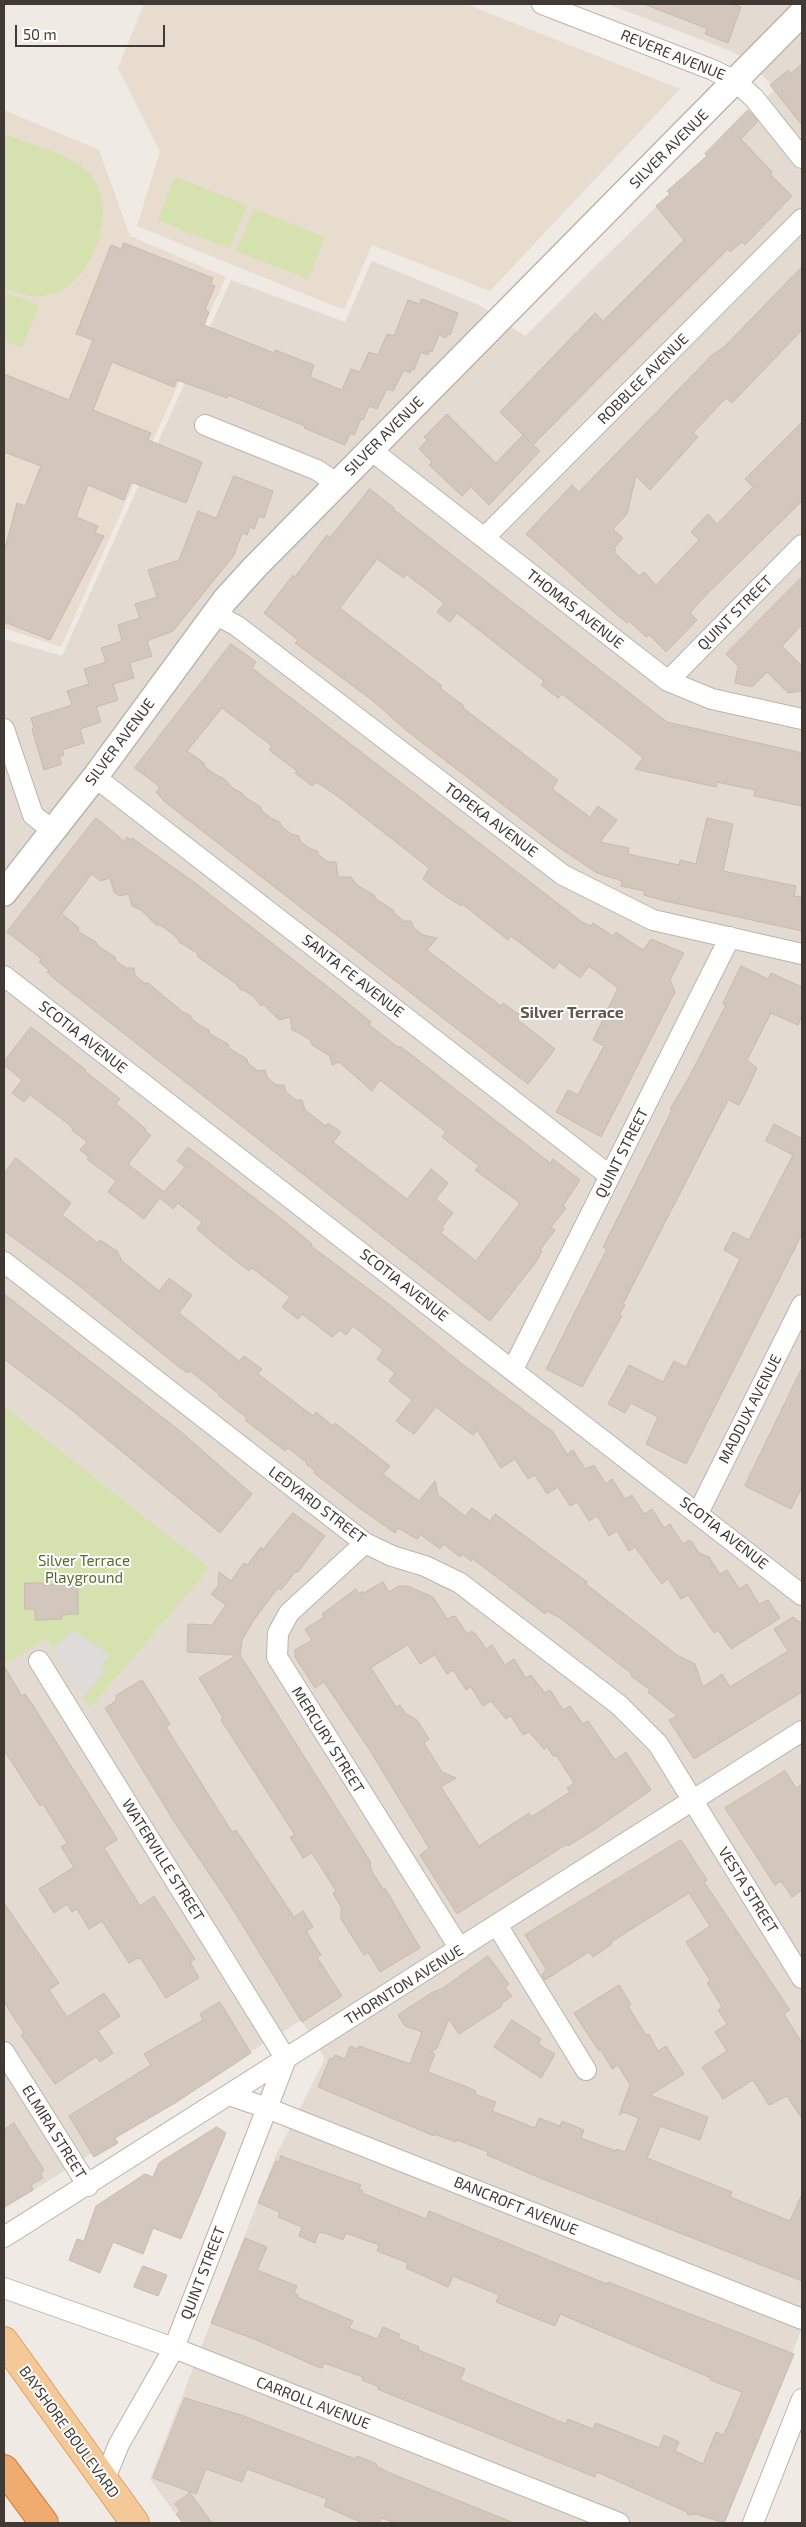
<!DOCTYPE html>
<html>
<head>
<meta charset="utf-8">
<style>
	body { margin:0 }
	#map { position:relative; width:806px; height:2527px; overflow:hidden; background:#f0eae4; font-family:"Exo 2",sans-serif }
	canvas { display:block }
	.frame { position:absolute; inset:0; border:5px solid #413a34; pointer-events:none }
	.scale { position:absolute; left:15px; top:25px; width:150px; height:22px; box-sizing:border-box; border:2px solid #413a34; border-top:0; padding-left:6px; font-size:15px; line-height:18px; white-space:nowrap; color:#413a34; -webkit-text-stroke:4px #fff; paint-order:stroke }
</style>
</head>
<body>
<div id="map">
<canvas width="806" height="2527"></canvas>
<div class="frame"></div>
<div class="scale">50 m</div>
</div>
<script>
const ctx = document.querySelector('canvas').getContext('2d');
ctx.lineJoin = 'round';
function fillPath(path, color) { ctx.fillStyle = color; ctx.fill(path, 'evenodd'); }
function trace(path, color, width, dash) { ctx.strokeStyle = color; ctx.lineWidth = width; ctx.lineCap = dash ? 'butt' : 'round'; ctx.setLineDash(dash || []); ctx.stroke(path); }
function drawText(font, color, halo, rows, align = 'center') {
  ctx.font = font + ' "Exo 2",sans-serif'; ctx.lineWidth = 4; ctx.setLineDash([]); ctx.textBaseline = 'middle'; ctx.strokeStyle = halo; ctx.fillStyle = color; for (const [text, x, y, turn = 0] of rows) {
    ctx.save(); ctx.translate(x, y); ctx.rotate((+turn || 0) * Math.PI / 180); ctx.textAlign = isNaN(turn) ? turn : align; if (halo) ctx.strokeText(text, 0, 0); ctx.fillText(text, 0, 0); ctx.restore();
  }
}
fillPath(new Path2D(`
	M608 4H802V2328L725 2523H182L150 2479 276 2155 325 2059 301 2020 4 2209V1665L46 1639 90 1708 210 1568 4 1406V639L62 656 231 280 345 322 372 261 479 305 525 336 775 89 752 64 733 52Z`), '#e3dbd2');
fillPath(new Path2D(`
	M144 4H466L680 89 490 291 372 245 344 310 137 226 160 152 118 68Z
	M4 110 99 150 130 236 226 277 61 647 4 628Z`), '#e8dcce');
fillPath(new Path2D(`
	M4 134C29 144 68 153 87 171 122 206 94 285 48 295 32 299 18 293 4 288Z
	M175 177 247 205 229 248 158 220Z
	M254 209 325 237 308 279 236 251Z
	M4 292 39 305 22 348 4 341Z
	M4 1406 210 1568 90 1708 46 1639 4 1665Z`), '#d5e1af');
fillPath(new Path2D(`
	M74 1630 110 1655 101 1666 106 1671 83 1697 52 1648Z`), '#dedbd9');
const building = new Path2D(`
	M644 4H732L741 7 728 43 705 34 707 29Z
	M802 64V125L770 85 788 70 791 73Z
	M748 110 758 121 741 139 772 172 770 174 792 196 745 245 742 242 730 252 728 249 597 380 533 445 540 451 489 505 471 487 462 496 429 465 432 462 419 449 427 440 424 437 447 414 496 463 523 435 531 443 500 412 595 313 603 321 684 240 656 206 670 194 667 191 707 156 705 154Z
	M124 243 213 278 211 284 215 286 205 310 209 312 204 325 274 353 275 350 314 365 310 377 342 390 351 369 360 372 369 352 378 355 387 334 394 336 408 300 419 304 422 299 458 313 450 335 448 334 446 338 439 335 432 352 429 351 428 355 421 352 414 370 412 369 410 373 404 370 393 391 387 389 377 409 369 406 363 420 361 419 354 435 350 433 345 445 304 428 305 426 228 395 227 398 177 380 174 387 112 362 93 410 151 433 148 440 202 462 186 503 131 482 124 500 88 485 76 517 98 526 95 533 104 536 50 640 4 622V552L17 503 25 506 41 466 4 452V374L69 400 93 340 76 334 111 245 121 249Z
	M802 267V330L732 403 726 398 693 433 698 437 650 490 636 476 627 514 613 529 623 538 614 548 616 550 614 552 639 576 644 572 656 585 699 540 691 532 708 514 717 524 753 487 745 479 802 422V501L705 596 690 613 697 620 666 652 649 635 646 637 629 621 627 623 608 607 526 534 572 485 579 492 712 355 724 347Z
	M234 476 273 491 264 518 259 516 254 529 250 527 247 535 242 533 234 555 173 631 147 641 152 656 130 663 134 678 113 684 118 700 96 707 101 722 80 729 84 743 62 750 64 755 59 757 62 764 44 770 32 729 34 728 31 718 72 705 67 691 89 684 84 669 106 662 101 648 122 641 118 625 140 618 135 604 157 597 148 570 179 560 198 511 216 518Z
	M370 489 394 508 393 509 667 722 802 753V806L754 796 755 790 717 782 716 787 635 769 643 758 625 743 562 694 558 698 541 685 544 681 457 613 450 622 437 612 444 603 406 574 404 578 377 559 340 608 442 686 440 688 464 706 463 708 558 780 552 789 590 817 598 806 617 820 600 842 629 848 628 854 679 865 680 860 696 864 707 818 733 824 723 871 796 886 794 896 802 897V931L665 901 644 895V891L621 886 622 881 597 873 554 844 407 731 372 700 295 643 298 640 264 613 293 575 295 577 327 535 330 537Z
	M802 577V625L782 646 802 666V691L788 693 767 672 752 687 735 683 738 666 726 654Z
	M231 644 256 662 252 668 582 922 591 926 593 923 613 936 616 932 643 950 651 939 684 953 670 980 675 992 601 1137 556 1112 568 1090 578 1095 604 1046 593 1040 618 988 589 966 580 978 559 962 554 969 511 936 508 940 462 904 461 906 441 893 423 879 429 868 336 795 316 782 312 786 295 773 297 771 269 750 272 746 222 708 187 751 204 763 205 767 216 775 223 778 234 789 242 793 243 796 261 807 262 811 271 818 280 822 281 826 291 834 299 836 300 841 309 848 317 851 319 855 328 862H336L338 877H351L357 885 374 895 376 899 393 910 395 914 404 921H411L414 928 423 935 437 938 427 950 501 1006 503 1003 521 1016 518 1020 555 1049 528 1084 165 802 156 792 160 787 135 768Z
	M96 818 124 841 127 837 130 840 132 838 194 882 337 994 371 1022 369 1025 399 1048 400 1046 550 1163 553 1159 580 1180 563 1206 566 1208 551 1227 555 1230 540 1250 542 1251 536 1262 490 1321 57 981 47 972 49 970 39 962 41 960 38 956 7 932ZM92 874 100 881 110 878 114 892 119 896 129 894 132 906 141 910 156 925H160L170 932 178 939 179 942 197 953 198 957 235 983 241 990 245 991 254 997 260 1005H264L279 1020 290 1017 292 1030 301 1034 311 1041 312 1045 330 1056 332 1065 339 1062 372 1091 380 1080 446 1132 442 1137 479 1166 475 1170 520 1203 476 1261 441 1233 444 1228 442 1227 453 1213 436 1199 448 1183 431 1169 407 1199 333 1142 341 1132 328 1123 326 1126 305 1110 302 1100H296L286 1092 284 1085H276L267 1077 265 1070 258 1071 248 1063 247 1059 229 1048 228 1044 210 1034 209 1030 201 1026 192 1019 190 1015 183 1012 148 983H144L135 975 134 968H126L116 961 115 957 98 946 96 942 79 932 78 927 62 914Z
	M741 966 768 979 771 973 802 987V1015L798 1025 771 1013 747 1060 757 1068 747 1090 739 1105 728 1100 623 1304 625 1305 619 1315 622 1316 582 1387 546 1369 607 1249 603 1247 672 1110 670 1109 688 1079 726 1005 723 1004Z
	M31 1027 86 1070 85 1071 120 1099 116 1104 146 1129 145 1131 151 1135 128 1164 164 1192 185 1167 177 1161 188 1147 287 1223 312 1244 311 1246 390 1305 457 1360 553 1432 567 1454 573 1450 585 1469 594 1465 606 1484 612 1479 625 1499 632 1495 644 1514 652 1509 664 1528 670 1524 683 1544 689 1540 692 1542 699 1553 709 1557 720 1574 727 1570 739 1589 747 1584 759 1604 768 1600 780 1618 731 1649 718 1630 714 1633 688 1595 681 1599 668 1579 662 1584 635 1547 629 1551 617 1531 609 1536 597 1516 589 1521 577 1502 570 1506 558 1487 547 1494 535 1475 528 1479 515 1459 501 1468 477 1430 473 1435 436 1407 414 1434 396 1421 412 1400 389 1381 395 1373 377 1359 383 1350 353 1326 346 1335 340 1330 332 1337 302 1314 298 1319 282 1307 290 1297 252 1268 249 1271 213 1243 197 1229 202 1222 178 1203 173 1209 160 1198 144 1219 108 1192 116 1181 87 1159 89 1157 80 1150 87 1142 73 1131 71 1126 30 1095 24 1102 12 1093 22 1080 4 1065V1062Z
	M774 1124 801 1138 802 1136V1234L686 1464 646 1444 658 1417 631 1403 625 1413 608 1404 629 1365 663 1382 674 1361 686 1367 740 1259 724 1250 733 1232 749 1240 793 1155 766 1141Z
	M16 1158 71 1203 62 1215 98 1243 100 1240 117 1251 122 1261 159 1291 169 1278 192 1295 179 1313 239 1361 244 1356 262 1369 258 1374 313 1416 316 1412 333 1426 335 1423 390 1466 383 1474 401 1488 419 1501 435 1481 438 1495 465 1516 472 1508 490 1521 495 1514 587 1582 586 1584 677 1655 695 1664 703 1687 722 1674 730 1687 788 1651 774 1629 793 1617 802 1624V1692L694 1759 669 1720 677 1716 648 1692 650 1690 631 1676 632 1674 560 1618 547 1611 545 1614 473 1559 471 1561 462 1554 460 1557 443 1544 440 1549 421 1535 417 1539 398 1528 395 1533 358 1507 314 1473 315 1471 307 1465 306 1462 288 1448 285 1451 245 1420 247 1418 218 1395 219 1394 190 1371 188 1373 180 1368 73 1281 4 1231V1174Z
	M4 1294 180 1431 252 1494 220 1533 73 1411 4 1359Z
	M802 1368V1487L791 1509 745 1486Z
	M293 1513 325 1536 298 1572H295L281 1590 278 1588 253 1621 242 1640 240 1655 370 1861 371 1870 383 1889 385 1888 420 1948 380 1972 368 1952 364 1955 341 1919V1907L333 1893 336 1891 312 1853 303 1858 290 1837 295 1835 221 1720 223 1718 199 1678 237 1655 187 1652 188 1624 212 1625 226 1605 211 1594 218 1586 219 1572 231 1581 244 1563 247 1565 261 1547 263 1549Z
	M383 1582 389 1592 399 1586H408L433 1597 447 1619 453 1616 456 1617 467 1634 472 1631 474 1634 475 1633 486 1649 492 1645 505 1665 514 1659 526 1678 531 1675 545 1693 550 1690 563 1710 570 1706 583 1724 588 1721 615 1760 626 1752 651 1790 594 1830 568 1846 567 1844 457 1914 420 1855 429 1848 371 1752 324 1682 315 1688 295 1657V1650L312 1640 305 1629 324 1617 322 1614 356 1589 359 1594 362 1591 363 1593ZM408 1645 420 1664 435 1655 447 1674 453 1670 466 1690 471 1687 483 1706 491 1701 506 1719 511 1716 523 1735 529 1732 544 1749 547 1747 554 1757 556 1755 574 1783 567 1788 570 1792 531 1817 529 1813 479 1846 441 1787 456 1778 442 1772 424 1743 429 1739 417 1720 406 1714 400 1705 396 1707 371 1668Z
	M25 1583H43V1585L78 1584V1614H68L62 1616V1619L35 1620V1609H25Z
	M4 1666 22 1696 25 1694 34 1707 116 1837 117 1840 104 1848 140 1906 154 1896 195 1959 190 1962 199 1978 166 1998 141 1959 138 1958 129 1963 102 1921 89 1929 77 1909 72 1912 67 1904 54 1913 39 1889 74 1867 61 1847 67 1843 43 1804 40 1806 4 1750Z
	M142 1680 170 1724 166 1727 232 1832 236 1830 294 1917 303 1911 313 1927 306 1931 321 1955 317 1957 342 1996 302 2022 227 1900 173 1820 105 1708 116 1701V1696Z
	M785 1771 796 1788 802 1784V1890L792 1897 781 1881 775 1885 725 1808Z
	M681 1840 707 1880 704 1882 790 2010 784 2014 802 2043V2119L787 2096 769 2105 753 2080 723 2099 702 2067 727 2051 715 2032 727 2024 718 2010 722 2007 707 1983 710 1980 686 1942 710 1926 689 1893 611 1942 612 1944 593 1957 589 1952 545 1980 542 1975 546 1969 525 1935Z
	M4 1903 59 1983 49 1990 67 2017 104 1993 120 2016 98 2031 113 2053 100 2062 96 2057 55 2084 21 2035 24 2033 4 2002Z
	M488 1956 509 1984 505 1987 512 1996 501 2004 502 2006 459 2034 449 2019 437 2048 431 2052 435 2054 428 2072 470 2088 476 2091 475 2094 496 2102 492 2111 535 2128 539 2118 560 2126 562 2121 584 2130 581 2138 616 2151 617 2149 625 2152 639 2118 623 2112 619 2115 630 2085 618 2065 612 2069 601 2050 599 2051 574 2013 619 1985 631 2004 628 2006 646 2035 649 2034 658 2051 666 2046 684 2074 650 2095 708 2117 700 2140 660 2126 647 2158 732 2192 730 2197 790 2221 802 2194V2281L540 2178 487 2155 488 2152 457 2140 456 2142 434 2134V2136L318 2087 330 2058 333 2059 335 2055 345 2059 350 2046 357 2049 359 2046 410 2064 422 2032 405 2026 398 2015 431 1993 443 1988Z
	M220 2002 251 2053 175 2103 115 2138 118 2143 94 2157 69 2116 151 2065 144 2054 203 2020 200 2014Z
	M512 2020 541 2039 538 2044 555 2054 541 2078 494 2047Z
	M14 2123 44 2170 41 2173 43 2178 31 2185 33 2190 4 2207V2130Z
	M217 2127 226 2133 181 2239 153 2228 143 2254 113 2242 100 2273 69 2260 77 2239 84 2241 96 2206 145 2174 153 2177 159 2163Z
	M281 2156 361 2185 359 2189 363 2191 362 2193 426 2219 429 2211 607 2284 608 2282 794 2354 724 2523 696 2514 688 2515 687 2512 597 2472 595 2477 377 2389 379 2387 362 2380 363 2377 324 2363 322 2368 318 2367 254 2339 211 2323 245 2238 267 2247 257 2270 297 2286 294 2293 298 2295 297 2297 353 2321 349 2328 377 2339 383 2327 400 2334 398 2338 419 2347 418 2350 465 2369 460 2380 566 2424 568 2419 593 2429 596 2423 659 2448 664 2435 679 2442 675 2451 703 2464 716 2432 723 2435 727 2428 742 2392 710 2380 711 2378 560 2314 555 2326 496 2302 499 2295 453 2276 448 2287 406 2268 408 2263 377 2251 379 2245 346 2233 343 2240 322 2232 318 2233 315 2243 299 2236 302 2227 278 2217 280 2212 258 2203 276 2161 279 2162Z
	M143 2266 167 2275 158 2296 134 2287Z
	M185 2398 241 2415 355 2459 357 2456 377 2464 376 2466 390 2473 514 2523H396L381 2518 379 2523H363L324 2506 327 2499 247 2469 242 2482 206 2469 196 2494 153 2478Z
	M190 2493 212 2523H183L176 2514 180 2511 175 2504Z`);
fillPath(building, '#d3c6bd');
trace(building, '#cabaae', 1);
const minor = new Path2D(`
	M542 4 713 70 735 81 754 98 802 158
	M205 425 317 470 336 483
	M371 450 668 681 712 699 802 719
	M484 538 802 219
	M215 614 237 626 563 875 653 920 802 954
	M668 681 802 545
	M4 729 33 815 53 831
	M95 777 610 1176
	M4 976 802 1595
	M4 1262 365 1543 392 1556 425 1566 460 1583 619 1705 658 1744 802 1978
	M513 1369 730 937
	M698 1513 802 1305
	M365 1543 289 1613 278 1633 277 1657 460 1949
	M39 1661 286 2059 174 2348 119 2444 104 2481
	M497 1925 586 2070
	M4 2052 88 2186
	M229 2095 267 2108 802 2319
	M4 2237 802 1731
	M4 2288 174 2348 619 2523
	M753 2523 802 2399`);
const tertiary = new Path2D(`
	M4 893 95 777 225 600 255 567 802 13`);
const primary = new Path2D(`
	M4 2341 135 2523`);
const motorway = new Path2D(`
	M4 2469 44 2523`);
trace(minor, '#bdb3aa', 22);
trace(tertiary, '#bdb3aa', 28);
trace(primary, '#d8a16a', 30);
trace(motorway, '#ce7d3f', 30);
trace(minor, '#fff', 20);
trace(tertiary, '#fff', 25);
trace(primary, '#f5c898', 28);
trace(motorway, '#f0ab6e', 28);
drawText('15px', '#413a34', '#fff', [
	["REVERE AVENUE",673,55,22],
	["SILVER AVENUE",669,149,-45],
	["ROBBLEE AVENUE",643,379,-45],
	["SILVER AVENUE",384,436,-45],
	["THOMAS AVENUE",575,609,38],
	["QUINT STREET",735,613,-45],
	["SILVER AVENUE",120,742,-53],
	["TOPEKA AVENUE",491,820,37],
	["SANTA FE AVENUE",353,976,38],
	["SCOTIA AVENUE",83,1037,38],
	["QUINT STREET",622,1153,-63],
	["SCOTIA AVENUE",404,1285,38],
	["MADDUX AVENUE",750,1409,-63],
	["LEDYARD STREET",317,1505,37],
	["SCOTIA AVENUE",724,1533,38],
	["MERCURY STREET",328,1740,58],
	["WATERVILLE STREET",163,1860,58],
	["VESTA STREET",748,1890,58],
	["THORNTON AVENUE",404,1985,-32],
	["ELMIRA STREET",54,2132,58],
	["BANCROFT AVENUE",516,2206,22],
	["QUINT STREET",203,2273,-69],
	["CARROLL AVENUE",313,2403,21],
	["BAYSHORE BOULEVARD",69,2432,54]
]);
drawText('15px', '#526d2e', '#fff', [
	["Silver Terrace",84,1561],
	["Playground",84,1578]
]);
drawText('bold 16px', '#63564c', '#fff', [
	["Silver Terrace",572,1013]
]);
</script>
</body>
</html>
